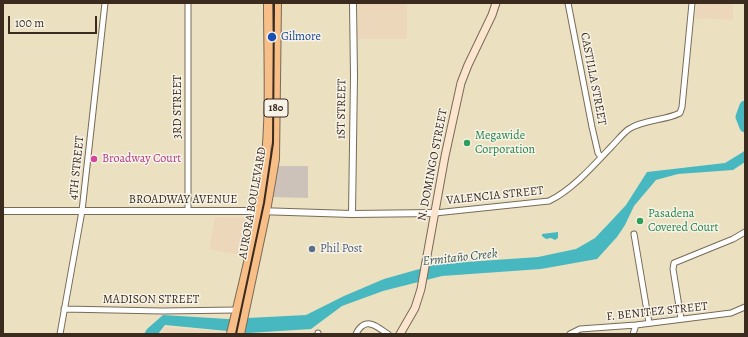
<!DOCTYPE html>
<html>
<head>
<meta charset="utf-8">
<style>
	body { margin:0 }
	#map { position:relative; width:748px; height:337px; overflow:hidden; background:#ebe1c0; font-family:Alegreya,serif }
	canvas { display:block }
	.frame { position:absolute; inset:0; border:4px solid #3b2a1e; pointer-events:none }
	.scale { position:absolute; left:8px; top:16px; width:89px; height:18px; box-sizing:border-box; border:2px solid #3b2a1e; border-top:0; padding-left:5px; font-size:12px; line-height:14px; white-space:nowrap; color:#3b2a1e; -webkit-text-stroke:3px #f7f3e8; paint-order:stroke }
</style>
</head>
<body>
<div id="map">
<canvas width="748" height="337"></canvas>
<div class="frame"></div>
<div class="scale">100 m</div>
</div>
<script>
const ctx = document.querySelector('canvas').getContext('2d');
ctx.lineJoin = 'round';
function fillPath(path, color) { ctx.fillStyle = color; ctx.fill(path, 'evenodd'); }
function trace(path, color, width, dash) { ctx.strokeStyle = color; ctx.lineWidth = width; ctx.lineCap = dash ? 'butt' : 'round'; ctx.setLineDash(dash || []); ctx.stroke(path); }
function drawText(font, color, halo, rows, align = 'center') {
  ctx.font = font + ' Alegreya,serif'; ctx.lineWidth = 3; ctx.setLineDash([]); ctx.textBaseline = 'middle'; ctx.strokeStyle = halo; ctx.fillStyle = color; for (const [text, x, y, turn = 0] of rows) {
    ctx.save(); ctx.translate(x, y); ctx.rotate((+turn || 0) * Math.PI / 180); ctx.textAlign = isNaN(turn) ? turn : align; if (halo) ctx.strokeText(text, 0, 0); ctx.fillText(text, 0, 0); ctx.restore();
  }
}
fillPath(new Path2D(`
	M358 3H407V39H358Z
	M697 3H733V20L695 18Z
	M215 217 250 218 243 256 209 249Z
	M165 327 190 329 227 332 226 334H161Z`), '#edd7bb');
fillPath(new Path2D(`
	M276 166H308V198L271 197Z`), '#ccc2b9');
fillPath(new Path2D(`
	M745 150V162L733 170 678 174 656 180 634 206 625 225 617 237 597 259 541 269 442 276 383 291 342 306 311 329 248 333 165 325 158 334H144L147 329 163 315 228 319 306 315 344 296 384 279 437 264 538 257 576 249 595 238 613 219 626 205 647 172 725 163 743 152Z
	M558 232V238L555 240 551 238 546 239 542 236V234Z`), '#48b8c0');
trace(new Path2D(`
	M745 106 741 117 745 127`), '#48b8c0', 11);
const minor = new Path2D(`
	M188 3V211
	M568 3 592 127 598 153 601 157
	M435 213 549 201C572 190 594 165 612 146 617 141 623 133 629 129 645 119 664 121 680 113L682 107 692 3
	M634 234 649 323
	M64 309 162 311 237 310
	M681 319 673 269 674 263 733 239 745 232
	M60 334 82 211 105 3
	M318 334V333
	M356 334C357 332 359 328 362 326 370 319 381 330 388 334
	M570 334 580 329 636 325 731 313 745 307
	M633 334 636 325`);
const tertiary = new Path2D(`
	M3 211H258L352 214 435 213
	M352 214 354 76 353 3`);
const secondary = new Path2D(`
	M400 334 415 308 421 289 445 156 461 83 468 65 492 15 496 3`);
const primary = new Path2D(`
	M231 334C244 279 259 223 265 167 271 114 268 56 268 3
	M240 334 266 211 275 159 277 3`);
trace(minor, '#796a57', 7);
trace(tertiary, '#796a57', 8);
trace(secondary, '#796a57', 9);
trace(primary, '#796a57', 10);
trace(minor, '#fff', 5);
trace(tertiary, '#fff', 6);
trace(secondary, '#fce5cf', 7);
trace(primary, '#f7be88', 8);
trace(new Path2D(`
	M236 334 264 203 273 143 274 3`), '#3b2a1e', 2);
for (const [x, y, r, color] of [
	[272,37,5,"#1a4fb4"],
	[467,143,4,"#2e9e5b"],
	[94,159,4,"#d1479c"],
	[640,221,4,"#2e9e5b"],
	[312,249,4,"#5c6f8a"]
]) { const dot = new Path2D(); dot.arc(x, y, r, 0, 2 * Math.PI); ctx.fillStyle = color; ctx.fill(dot); trace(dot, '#f7f3e8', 1.5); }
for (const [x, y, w] of [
	[276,108,24]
]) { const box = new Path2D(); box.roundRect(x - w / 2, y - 9, w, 18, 3); ctx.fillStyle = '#f7f3e8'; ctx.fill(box); trace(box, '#3b2a1e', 1); }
drawText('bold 11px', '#3b2a1e', null, [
	["180",276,108]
]);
drawText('12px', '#164399', '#f7f3e8', [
	["Gilmore",281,37]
], 'left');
drawText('12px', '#3b2a1e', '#f7f3e8', [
	["CASTILLA STREET",593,79,79],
	["3RD STREET",178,107,-90],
	["1ST STREET",342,109,-89],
	["N. DOMINGO STREET",433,165,-79],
	["4TH STREET",77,168,-84],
	["VALENCIA STREET",495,196,-6],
	["BROADWAY AVENUE",183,200],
	["AURORA BOULEVARD",253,203,-80],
	["MADISON STREET",151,300],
	["F. BENITEZ STREET",657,312,-6]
]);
drawText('12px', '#27864d', '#f7f3e8', [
	["Megawide",475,136],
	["Corporation",475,150],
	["Pasadena",648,214],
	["Covered Court",648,228]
], 'left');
drawText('12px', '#b23c85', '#f7f3e8', [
	["Broadway Court",102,159]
], 'left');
drawText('12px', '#4e5e75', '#f7f3e8', [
	["Phil Post",320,249]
], 'left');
drawText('italic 13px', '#405c57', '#f7f3e8', [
	["Ermitaño Creek",460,258,-6]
]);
</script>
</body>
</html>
